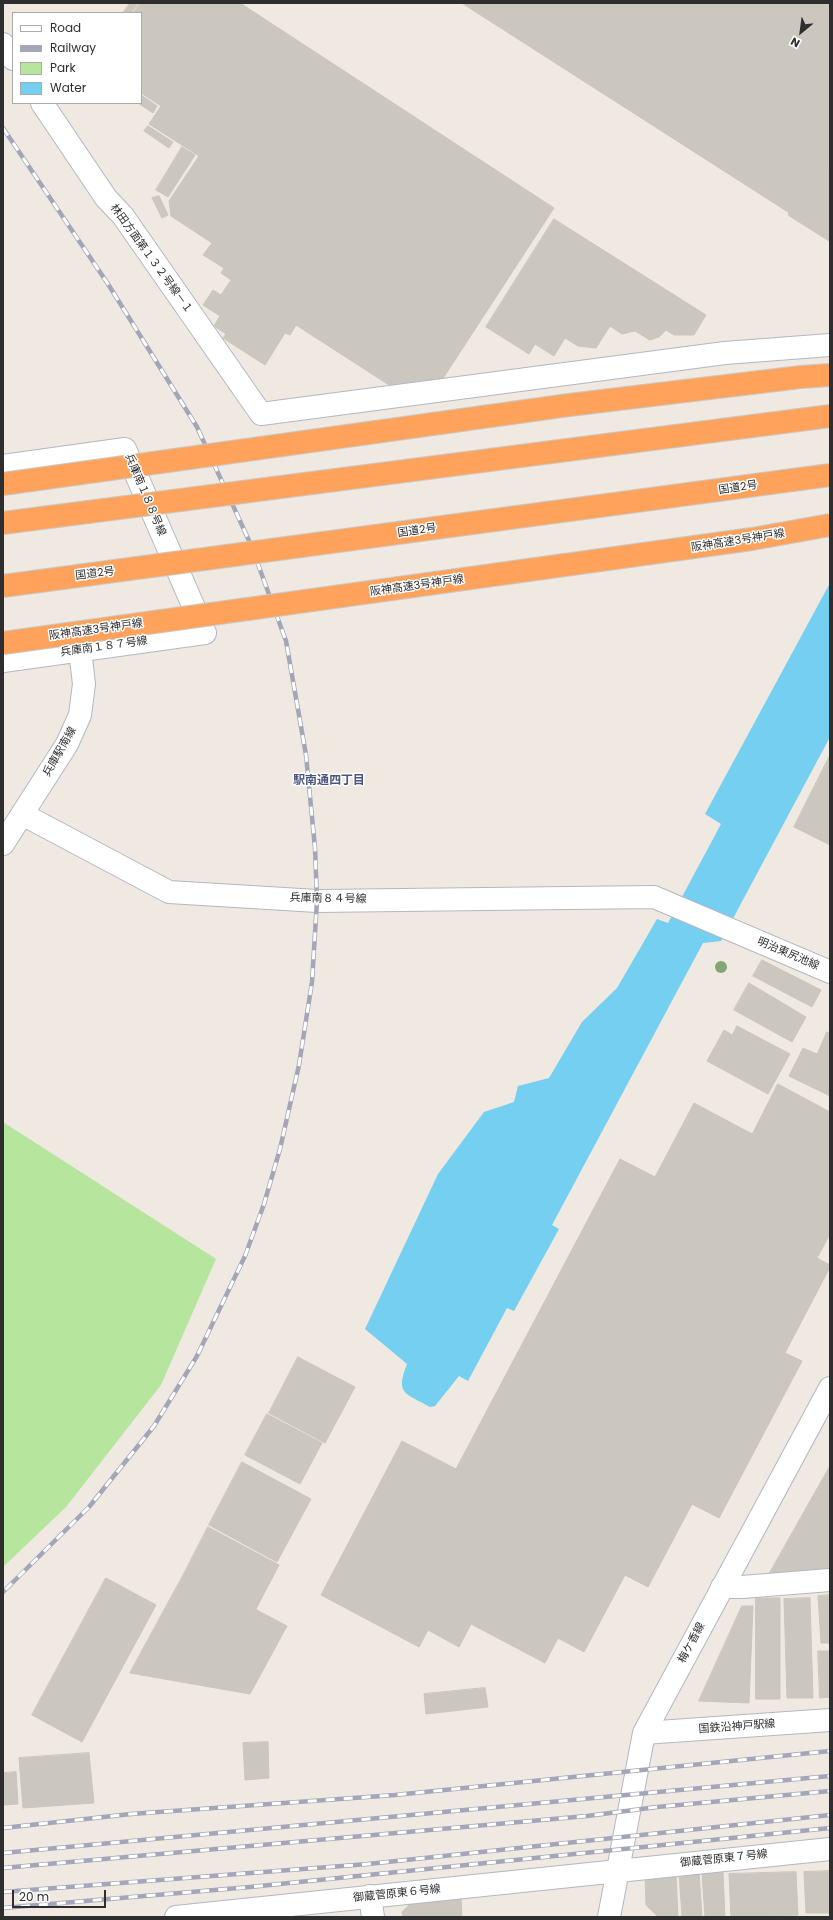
<!DOCTYPE html>
<html>
<head>
<meta charset="utf-8">
<style>
	body { margin:0 }
	#map { position:relative; width:833px; height:1920px; overflow:hidden; background:#efe9e1; font-family:Poppins,sans-serif }
	canvas { display:block }
	.frame { position:absolute; inset:0; border:4px solid #2e2e2e; pointer-events:none }
	.legend { position:absolute; left:12px; top:12px; width:130px; height:92px; box-sizing:border-box; background:#fff; border:1px solid #ababab; margin:0; padding:5px 7px; list-style:none; font-size:12px; color:#2e2e2e }
	.legend li { display:flex; align-items:center; gap:8px; height:20px }
	.legend b { width:20px; border:1px solid #ababab }
	.north { position:absolute; left:781px; top:12px; width:40px; height:40px; -webkit-text-stroke:3px #fff; paint-order:stroke; rotate:209deg; font-size:11px; font-weight:700; line-height:16px; text-align:center; color:#2e2e2e }
	.north::after { content:''; display:block; margin:auto; width:14px; height:18px; background:#2e2e2e; clip-path:polygon(50% 0,100% 100%,50% 72%,0 100%) }
	.scale { position:absolute; left:12px; top:1890px; width:94px; height:18px; box-sizing:border-box; border:2px solid #2e2e2e; border-top:0; padding-left:5px; font-size:12px; line-height:14px; white-space:nowrap; color:#2e2e2e; -webkit-text-stroke:3px #fff; paint-order:stroke }
</style>
</head>
<body>
<div id="map">
<canvas width="833" height="1920"></canvas>
<div class="frame"></div>
<ul class="legend">
<li><b style="height:5px;background:#fff"></b>Road</li>
<li><b style="height:5px;background:#a3a6b8"></b>Railway</li>
<li><b style="height:11px;background:#b6e59e"></b>Park</li>
<li><b style="height:11px;background:#75cff0"></b>Water</li>
</ul>
<div class="north">N</div>
<div class="scale">20 m</div>
</div>
<script>
const ctx = document.querySelector('canvas').getContext('2d');
ctx.lineJoin = 'round';
function fillPath(path, color) { ctx.fillStyle = color; ctx.fill(path, 'evenodd'); }
function trace(path, color, width, dash) { ctx.strokeStyle = color; ctx.lineWidth = width; ctx.lineCap = dash ? 'butt' : 'round'; ctx.setLineDash(dash || []); ctx.stroke(path); }
function drawText(font, color, halo, rows, align = 'center') {
  ctx.font = font + ' Poppins,"Noto Sans JP",sans-serif'; ctx.lineWidth = 3; ctx.setLineDash([]); ctx.textBaseline = 'middle'; ctx.strokeStyle = halo; ctx.fillStyle = color; for (const [text, x, y, turn = 0] of rows) {
    ctx.save(); ctx.translate(x, y); ctx.rotate((+turn || 0) * Math.PI / 180); ctx.textAlign = isNaN(turn) ? turn : align; if (halo) ctx.strokeText(text, 0, 0); ctx.fillText(text, 0, 0); ctx.restore();
  }
}
fillPath(new Path2D(`
	M3 1122 216 1259 161 1385 66 1507 3 1567Z`), '#b6e59e');
fillPath(new Path2D(`
	M830 583V737L721 941 703 943 552 1225 559 1229 514 1311 507 1308 468 1381 459 1376 435 1406 430 1407C405 1393 395 1394 407 1364L365 1329 438 1174 484 1112 514 1102 518 1086 549 1078 582 1022 617 988 657 919 668 923 721 824 705 814Z`), '#75cff0');
const building = new Path2D(`
	M130 3H138L131 13H123Z
	M140 3H240L554 208 438 386 403 394 296 325 290 335 285 333 265 365 223 338 226 334 214 326 220 316 203 305 213 290 221 295 231 280 221 273 224 268 203 255 212 243 171 216 169 201 199 156 149 124 161 106 141 93V13H133Z
	M462 3H830L829 241 788 215 789 213Z
	M141 95 157 106 153 113 138 103H141Z
	M148 126 173 142 169 148 144 131Z
	M182 147 195 155 168 197 156 190Z
	M159 196 168 215 162 218 152 198Z
	M554 219 706 315 694 335H674L666 330 659 337 650 340 635 331 622 334 610 326 596 348 578 346 565 338 554 356 535 344 529 354 486 327Z
	M830 755V845L794 827Z
	M762 960 821 990 812 1007 753 976Z
	M749 983 806 1017 792 1042 734 1010Z
	M737 1026 790 1054 768 1094 707 1061 724 1030 732 1035Z
	M827 1032 830 1034V1096L789 1076 803 1048 817 1054Z
	M778 1084 830 1112V1234L817 1258 830 1265V1267L785 1353 802 1361 719 1518 692 1504 648 1587 625 1575 584 1652 558 1638 545 1663 471 1624 459 1647 428 1630 419 1647 321 1595 402 1441 456 1469 620 1159 655 1177 694 1103 752 1134Z
	M298 1357 355 1387 325 1443 269 1413Z
	M267 1414 322 1443 300 1484 245 1455Z
	M242 1462 311 1499 277 1562 209 1525Z
	M830 1466V1571L768 1576Z
	M208 1527 279 1565 256 1609 185 1572Z
	M185 1572 287 1626 250 1694 130 1673Z
	M106 1578 156 1605 82 1742 32 1715Z
	M830 1595V1643H821L818 1596Z
	M756 1598H780V1699H756Z
	M810 1598 813 1698H787L784 1599Z
	M742 1606H753L749 1703 699 1701Z
	M818 1651H830V1697L820 1698Z
	M485 1688 488 1707 426 1714 424 1694Z
	M268 1742 269 1778 245 1780 243 1743Z
	M89 1753 94 1803 23 1808 19 1758Z
	M16 1772 18 1804 3 1805V1773Z
	M830 1871V1913H806L804 1872Z
	M699 1872 702 1917H682L679 1873Z
	M723 1872 725 1917H705L702 1873Z
	M796 1872 798 1915 731 1917 729 1874Z
	M676 1874 678 1917H658L646 1905 645 1875Z
	M461 1897 462 1917H403L402 1912 414 1900Z`);
fillPath(building, '#cbc7bf');
trace(building, '#cbc5ba', 1);
const minor = new Path2D(`
	M3 44 13 59
	M42 103 106 198 123 216 261 414 725 353 830 345
	M3 466 125 449 205 633 3 661
	M22 814 169 892 317 901 654 897 830 972
	M3 844 67 744 80 715 84 684 80 650
	M722 1587H742L830 1580
	M644 1733 830 1720
	M370 1896 373 1917
	M176 1917 830 1849
	M609 1917 644 1733 830 1388`);
const highway = new Path2D(`
	M801 377 830 375`);
trace(minor, '#b4b7c1', 24);
trace(highway, '#c9c9c9', 24);
trace(minor, '#fff', 22);
trace(highway, '#ffa35c', 22);
const rail = new Path2D(`
	M3 128 108 284 197 427 251 545 286 641 306 755 315 848 317 901 312 982 299 1065 280 1149 264 1204 245 1256 197 1356 154 1426 89 1507 3 1592
	M3 1828 131 1814 395 1795 830 1751
	M3 1853 830 1776
	M3 1868 587 1816 657 1807 830 1791
	M3 1892 368 1864 830 1815
	M3 1908 250 1887 830 1828`);
trace(rail, '#a3a6b8', 4.5);
trace(rail, '#fff', 3, [9]);
const highwayBridge = new Path2D(`
	M3 484 569 405 801 377
	M3 523 830 416
	M3 586 830 475
	M3 643 752 539 830 525`);
trace(highwayBridge, '#c9c9c9', 24, []);
trace(highwayBridge, '#ffa35c', 22);
ctx.fillStyle = '#84a574';
for (const [x, y] of [
	[721,967]
]) { ctx.beginPath(); ctx.arc(x, y, 6, 0, 2 * Math.PI); ctx.fill(); }
drawText('11px', '#2e2e2e', '#fff', [
	["林田方面第１３２号線－１",151,259,54],
	["国道2号",738,488,-8],
	["兵庫南１８８号線",145,495,67],
	["国道2号",417,531,-8],
	["阪神高速3号神戸線",738,541,-9],
	["国道2号",95,574,-7],
	["阪神高速3号神戸線",417,586,-8],
	["阪神高速3号神戸線",96,630,-8],
	["兵庫南１８７号線",104,647,-8],
	["兵庫駅南線",60,752,-60],
	["兵庫南８４号線",328,899,1],
	["明治東尻池線",788,954,23],
	["梅ケ香線",692,1643,-62],
	["国鉄沿神戸駅線",737,1727,-4],
	["御蔵菅原東７号線",724,1859,-6],
	["御蔵菅原東６号線",397,1894,-6]
]);
drawText('bold 12px', '#4d5680', '#fff', [
	["駅南通四丁目",329,781]
]);
</script>
</body>
</html>
